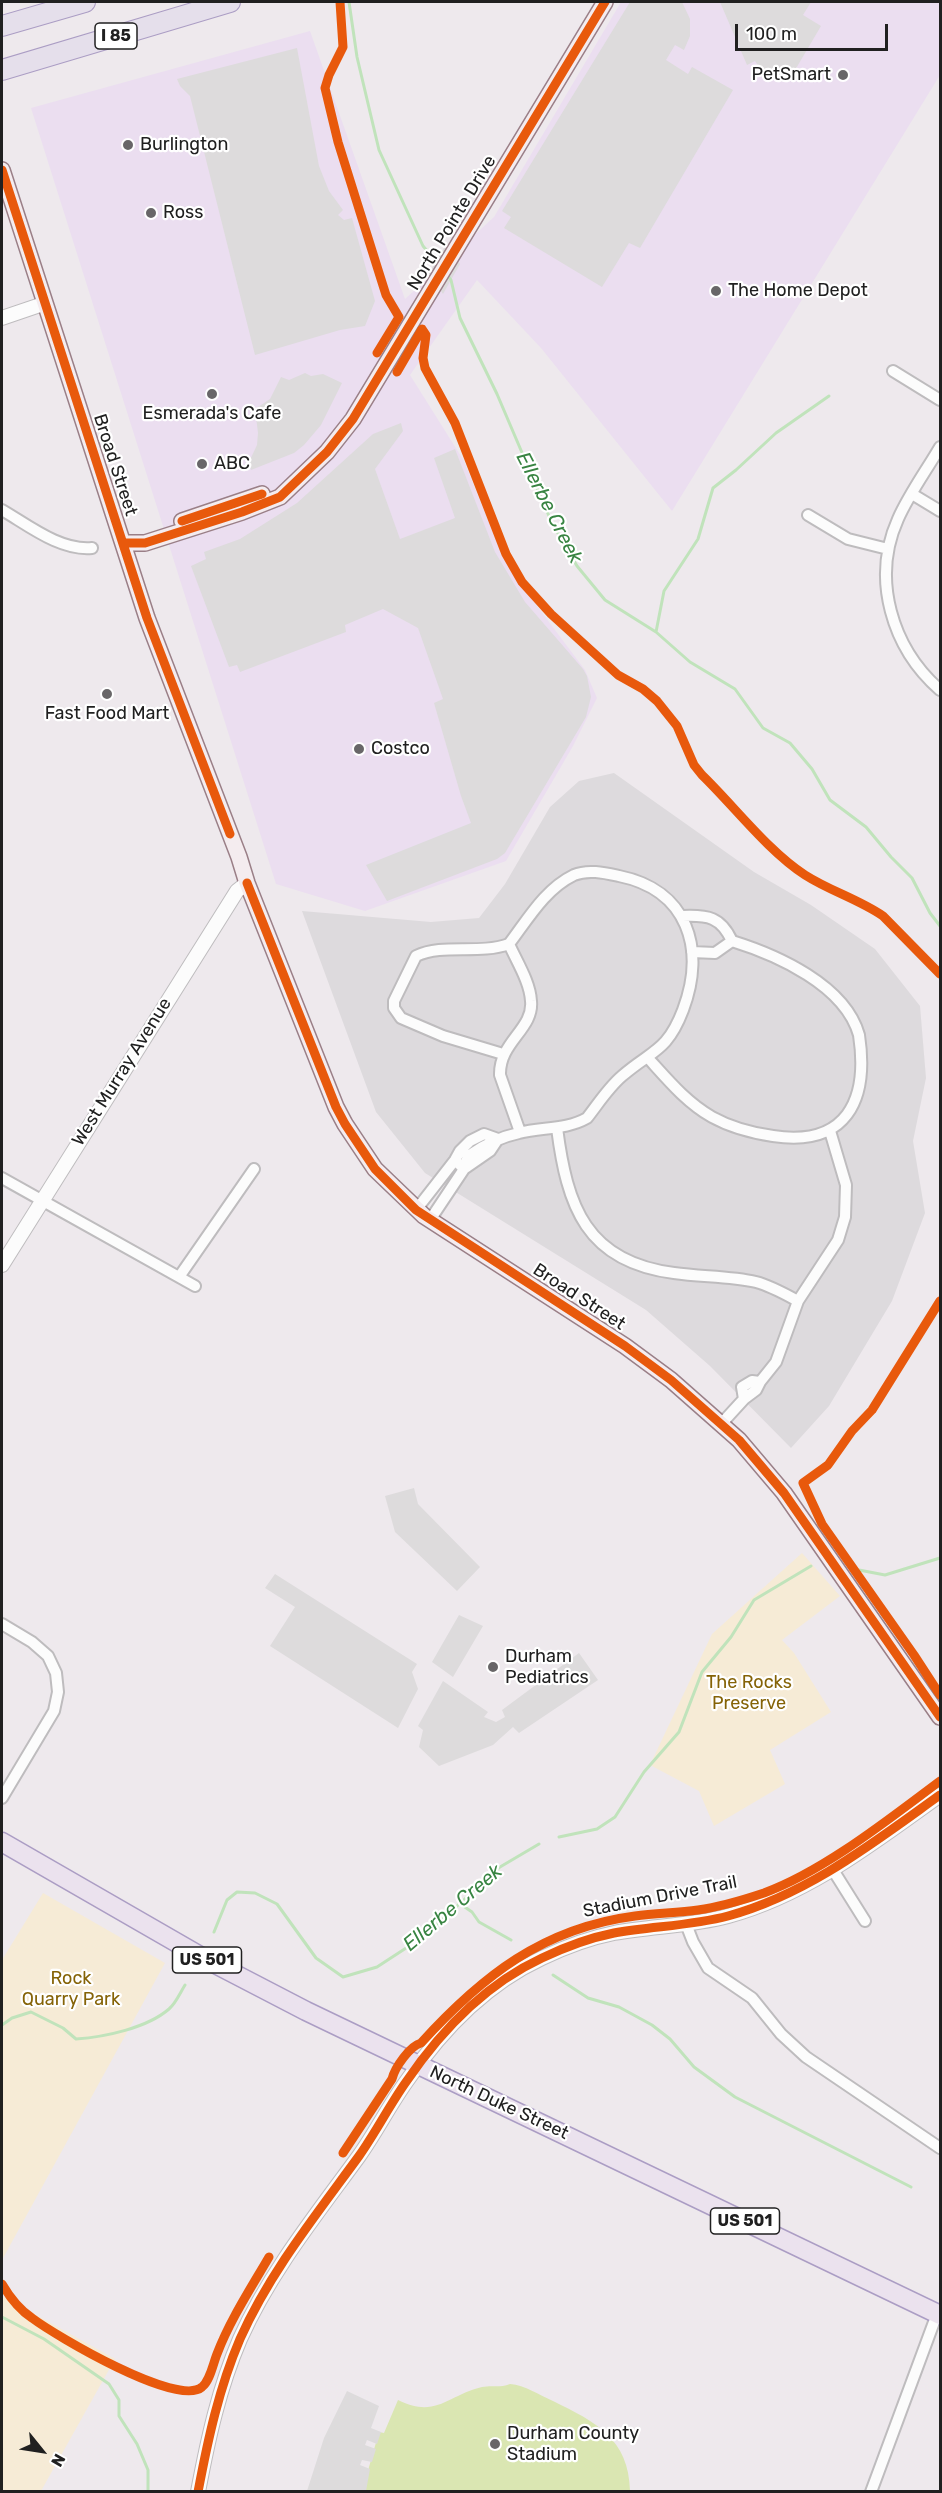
<!DOCTYPE html>
<html>
<head>
<meta charset="utf-8">
<style>
	body { margin:0 }
	#map { position:relative; width:942px; height:2493px; overflow:hidden; background:#eee9ed; font-family:Rubik,sans-serif }
	canvas { display:block }
	.frame { position:absolute; inset:0; border:3px solid #202020; pointer-events:none }
	.north { position:absolute; left:12px; top:2421px; width:60px; height:60px; -webkit-text-stroke:4px #fff; paint-order:stroke; rotate:120deg; font-size:16px; font-weight:700; line-height:24px; text-align:center; color:#202020 }
	.north::after { content:''; display:block; margin:auto; width:21px; height:27px; background:#202020; clip-path:polygon(50% 0,100% 100%,50% 72%,0 100%) }
	.scale { position:absolute; left:735px; top:24px; width:153px; height:27px; box-sizing:border-box; border:3px solid #202020; border-top:0; padding-left:8px; font-size:18px; line-height:21px; white-space:nowrap; color:#202020; -webkit-text-stroke:4px #fff; paint-order:stroke }
</style>
</head>
<body>
<div id="map">
<canvas width="942" height="2493"></canvas>
<div class="frame"></div>
<div class="north">N</div>
<div class="scale">100 m</div>
</div>
<script>
const ctx = document.querySelector('canvas').getContext('2d');
ctx.lineJoin = 'round';
function fillPath(path, color) { ctx.fillStyle = color; ctx.fill(path, 'evenodd'); }
function trace(path, color, width, dash) { ctx.strokeStyle = color; ctx.lineWidth = width; ctx.lineCap = dash ? 'butt' : 'round'; ctx.setLineDash(dash || []); ctx.stroke(path); }
function drawText(font, color, halo, rows, align = 'center') {
  ctx.font = font + ' Rubik,sans-serif'; ctx.lineWidth = 4.5; ctx.setLineDash([]); ctx.textBaseline = 'middle'; ctx.strokeStyle = halo; ctx.fillStyle = color; for (const [text, x, y, turn = 0] of rows) {
    ctx.save(); ctx.translate(x, y); ctx.rotate((+turn || 0) * Math.PI / 180); ctx.textAlign = isNaN(turn) ? turn : align; if (halo) ctx.strokeText(text, 0, 0); ctx.fillText(text, 0, 0); ctx.restore();
  }
}
fillPath(new Path2D(`
	M614 773 754 872 811 905 875 949 920 1006 926 1078 913 1141 925 1213 892 1301 829 1406 791 1448 710 1366 646 1310 425 1173 376 1112 302 911 431 922 479 918 505 884 550 807 579 781Z`), '#dddadd');
fillPath(new Path2D(`
	M621 2H940V75L672 511 541 348 477 280 410 375 464 461 492 530 534 602 585 670 597 698 573 746 506 861 365 911 276 884 31 108 310 31 405 299 494 217Z`), '#ebdef0');
fillPath(new Path2D(`
	M802 1553 840 1596 782 1640 794 1653 831 1712 770 1750 785 1784 714 1826 699 1791 650 1765 712 1634Z
	M43 1893 165 1963 2 2260V1960Z
	M2 2296 115 2359 41 2491H2Z`), '#f6ebd6');
fillPath(new Path2D(`
	M510 2384C525 2385 539 2395 553 2401 596 2422 629 2439 630 2491L365 2492 369 2467 379 2432 384 2433 398 2400C436 2419 448 2395 482 2387 492 2385 500 2388 510 2384Z`), '#dae6b2');
fillPath(new Path2D(`
	M630 2H682L690 19V36L684 50 675 45 666 60 688 74 692 67 733 90 640 248 629 243 602 287 504 228 511 217 502 211Z
	M720 2H811L803 15 821 26 788 82 759 67 755 61 747 65Z
	M297 48 319 166 329 191 343 210 338 215 344 220 352 218 375 301 365 326 340 330 255 355 190 96 180 86 177 79Z
	M305 373 311 376 323 374 342 383 321 425 304 445 294 453 251 470 249 462 257 445 258 433 255 409 270 399 281 377 289 380Z
	M401 423 403 431 375 469 400 539 455 518 434 458 455 449 495 552 525 602 583 669 587 676 591 697 586 717 505 853 497 859 387 901 366 865 471 823 461 796 434 703 443 699 418 628 383 609 345 625 346 632 240 672 237 665 229 667 191 566 206 559 204 552 240 539 297 503 373 434Z
	M414 1488 418 1504 480 1567 457 1591 395 1532 385 1496Z
	M275 1574 417 1664 412 1672 418 1689 398 1728 270 1646 295 1607 265 1588Z
	M459 1615 483 1626 453 1677 432 1662Z
	M579 1653 598 1680 519 1733 513 1727 493 1745 439 1766 419 1747 423 1730 418 1726 443 1681 488 1712 484 1717 496 1722 505 1717 502 1710Z
	M347 2391 379 2406 371 2428 381 2432 377 2444 367 2440 365 2445 376 2449 372 2462 362 2460 360 2465 370 2469 366 2491 356 2490V2492L307 2491 324 2438Z`), '#dddbdc');
fillPath(new Path2D(`
	M447 243 460 264 443 294 429 273Z`), '#dddbdd');
trace(new Path2D(`
	M349 2 357 57 379 150 423 246 440 266
	M446 273 451 280 460 318 497 394 552 523 577 566 605 600 656 632 690 662 735 689 763 728 790 743 812 769 830 800 866 827 891 857 912 878 930 913 940 926
	M656 632 664 591 698 539 713 488 736 470 776 433 829 396
	M859 1570 885 1575 940 1558
	M559 1837 597 1829 615 1817 644 1772 679 1732 702 1672 731 1637 754 1600 811 1566
	M459 1903 472 1912 479 1922 511 1940
	M214 1932 227 1900 237 1892 255 1893 277 1904 316 1958 343 1977 377 1967 423 1937 500 1867 539 1844
	M553 1975 588 1998 619 2007 652 2025 670 2039 694 2067 735 2097 911 2187
	M2 2025 12 2018 31 2012 63 2028 76 2039C105 2037 147 2028 169 2009 176 2003 180 1993 185 1985
	M2 2317 44 2339 109 2384 119 2400V2416L137 2444 148 2470V2492`), '#c0e3bb', 3);
const minor = new Path2D(`
	M893 371 940 400
	M940 447C926 471 909 494 898 519 871 579 892 648 940 690
	M912 494 940 511
	M2 510C28 525 60 551 92 548
	M808 515 848 539 888 549
	M692 952 715 953 732 941
	M503 1054 443 1036 401 1018 394 1008V1001L416 956C444 943 478 955 509 944
	M648 1058C668 1080 686 1102 712 1117 730 1127 752 1133 773 1136 846 1147 869 1101 859 1035 845 985 777 955 732 941 721 917 708 915 683 916
	M557 1128C567 1206 586 1262 674 1273 701 1277 730 1276 756 1282 771 1286 785 1294 798 1301
	M455 1160 464 1169 468 1156C484 1145 500 1137 519 1133 542 1127 566 1130 587 1118 598 1104 608 1088 622 1076 652 1050 667 1052 683 1010 706 949 688 890 619 876 605 873 588 869 574 875 545 889 528 919 509 944 517 962 530 982 531 1001 534 1029 499 1042 500 1075L520 1132
	M2 1178 195 1286
	M416 1210 455 1160 460 1151 470 1141 484 1134 498 1139
	M430 1220 464 1169 490 1151 498 1139
	M179 1277 254 1169
	M744 1399 742 1387 752 1381 760 1382
	M722 1423 744 1399 756 1390 760 1382 776 1362 798 1301 838 1240 845 1217 846 1185 830 1131
	M2 1624 32 1642 48 1656 56 1673 58 1692 54 1711 2 1798
	M833 1870 865 1921
	M686 1924 693 1942 708 1968 752 1998 781 2034 806 2057 940 2148
	M871 2492 937 2314`);
const tertiary = new Path2D(`
	M2 318 43 304
	M2 1265 237 891 247 883
	M198 2492C208 2439 219 2388 240 2339 270 2272 316 2215 359 2156 376 2132 389 2106 406 2082 440 2032 486 1984 542 1958 565 1947 589 1938 614 1933 652 1926 691 1926 728 1916 808 1894 873 1843 940 1795`);
const secondary = new Path2D(`
	M2 170 147 618 239 857 247 883 336 1107 345 1124 375 1169 424 1216 625 1346 671 1380 739 1440 784 1493 940 1717
	M182 521 262 494
	M123 543H145L242 512 280 497 327 452 353 419 605 2`);
const trunk = new Path2D(`
	M2 1842 200 1956 306 2011 940 2315`);
const motorway = new Path2D(`
	M2 26 85 2
	M2 70 230 2`);
trace(minor, '#bebcbe', 14);
trace(tertiary, '#bebcbe', 16);
trace(secondary, '#9a7f87', 18);
trace(trunk, '#ab9dc4', 21);
trace(motorway, '#ab9dc4', 22);
trace(minor, '#fcfcfc', 10);
trace(tertiary, '#fcfcfc', 14);
trace(secondary, '#f4ecef', 15);
trace(trunk, '#ebe2ee', 18);
trace(motorway, '#e5dfeb', 20);
trace(new Path2D(`
	M340 2 343 47 329 75 325 88 338 142 380 276 386 295 399 317 377 353
	M2 170 147 618 230 834
	M397 372 422 329 426 335 423 358 425 368 455 423 506 554 522 582 551 614 618 675 643 689 657 701 677 726 694 765 702 775C734 806 768 851 805 875 830 891 858 899 883 916L940 974
	M182 521 262 494
	M123 543H145L242 512 280 497 327 452 353 419 605 2
	M247 883 336 1107 345 1124 375 1169 416 1210 625 1346 671 1380 739 1440 784 1493 940 1717
	M940 1301 872 1410 852 1431 828 1465 803 1483 822 1524 914 1655 940 1695
	M343 2153 392 2079C395 2067 410 2046 421 2043 482 1976 543 1928 635 1916 656 1913 677 1913 698 1910 720 1907 743 1900 764 1893 824 1871 889 1819 940 1781
	M2 2284C9 2296 20 2310 32 2318 56 2336 178 2408 202 2387 210 2381 213 2364 217 2354 230 2320 251 2288 269 2257
	M198 2492C208 2439 219 2388 240 2339 270 2272 316 2215 359 2156 376 2132 389 2106 406 2082 440 2032 486 1984 542 1958 565 1947 589 1938 614 1933 652 1926 691 1926 728 1916 808 1894 873 1843 940 1795`), '#e8590c', 9);
for (const [x, y, r, color] of [
	[843,75,6,"#686668"],
	[128,145,6,"#686668"],
	[151,213,6,"#686668"],
	[716,291,6,"#686668"],
	[212,394,6,"#686668"],
	[202,464,6,"#686668"],
	[107,694,6,"#686668"],
	[359,749,6,"#686668"],
	[493,1667,6,"#686668"],
	[495,2444,6,"#686668"]
]) { const dot = new Path2D(); dot.arc(x, y, r, 0, 2 * Math.PI); ctx.fillStyle = color; ctx.fill(dot); trace(dot, '#fff', 2); }
for (const [x, y, w] of [
	[116,36,42],
	[207,1960,69],
	[745,2221,69]
]) { const box = new Path2D(); box.roundRect(x - w / 2, y - 13, w, 26, 4.5); ctx.fillStyle = '#fff'; ctx.fill(box); trace(box, '#202020', 1.5); }
drawText('bold 16px', '#202020', null, [
	["I 85",116,36],
	["US 501",207,1960],
	["US 501",745,2221]
]);
drawText('18px', '#202020', '#fff', [
	["PetSmart",831,75,"right"],
	["Burlington",140,145],
	["Ross",163,213],
	["The Home Depot",728,291],
	["Esmerada's Cafe",212,414,"center"],
	["ABC",214,464],
	["Fast Food Mart",107,714,"center"],
	["Costco",371,749],
	["Durham",505,1657],
	["Pediatrics",505,1678],
	["Durham County",507,2434],
	["Stadium",507,2455]
], 'left');
drawText('18px', '#202020', '#fff', [
	["North Pointe Drive",452,223,-59],
	["Broad Street",115,465,72],
	["West Murray Avenue",122,1072,-58],
	["Broad Street",579,1297,33],
	["Stadium Drive Trail",660,1897,-11],
	["North Duke Street",499,2103,25]
]);
drawText('18px', '#856307', '#fff', [
	["The Rocks",749,1683],
	["Preserve",749,1704],
	["Rock",71,1979],
	["Quarry Park",71,2000]
]);
drawText('italic 20px', '#388442', '#fff', [
	["Ellerbe Creek",549,508,63],
	["Ellerbe Creek",453,1908,-40]
]);
</script>
</body>
</html>
